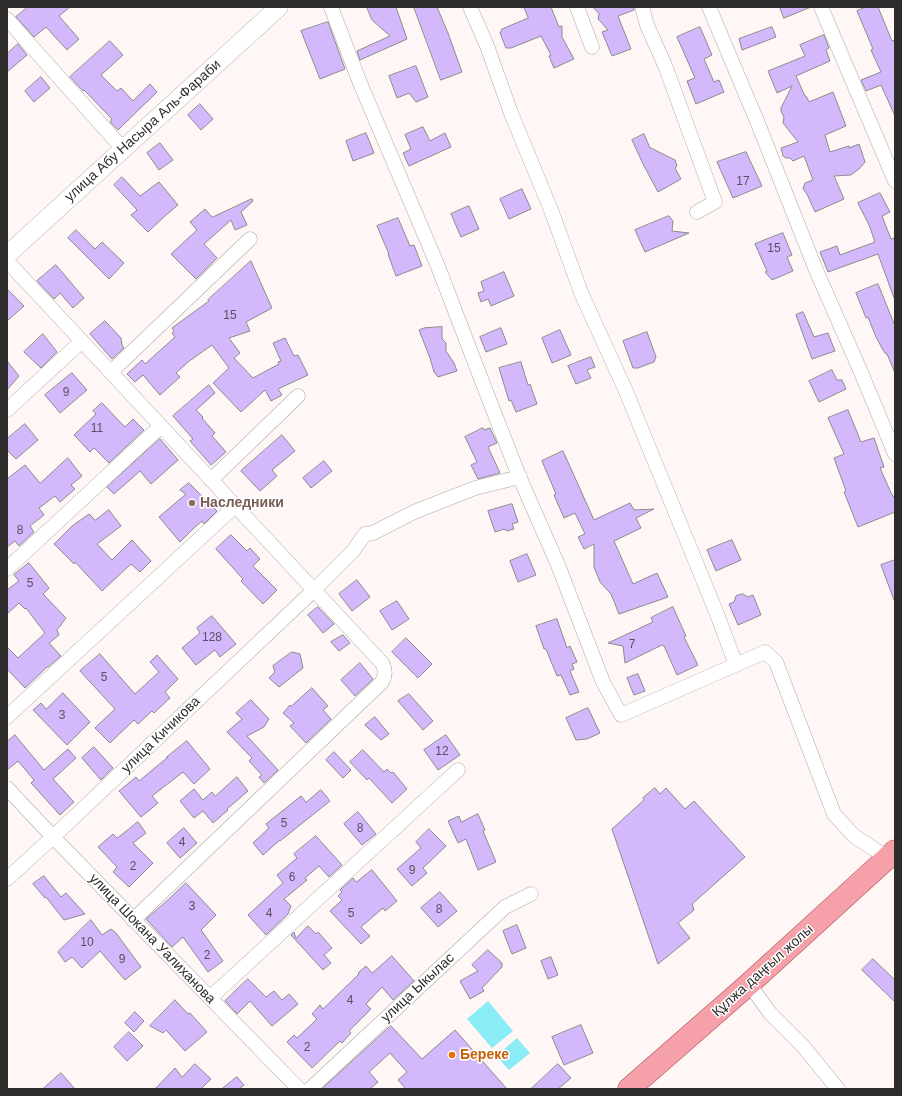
<!DOCTYPE html>
<html>
<head>
<meta charset="utf-8">
<style>
	body { margin:0 }
	#map { position:relative; width:902px; height:1096px; overflow:hidden; background:#fef7f5; font-family:Arial,sans-serif }
	canvas { display:block }
	.frame { position:absolute; inset:0; border:8px solid #2f2d2c; pointer-events:none }
</style>
</head>
<body>
<div id="map">
<canvas width="902" height="1096"></canvas>
<div class="frame"></div>
</div>
<script>
const ctx = document.querySelector('canvas').getContext('2d');
ctx.lineJoin = 'round';
function fillPath(path, color) { ctx.fillStyle = color; ctx.fill(path, 'evenodd'); }
function trace(path, color, width, dash) { ctx.strokeStyle = color; ctx.lineWidth = width; ctx.lineCap = dash ? 'butt' : 'round'; ctx.setLineDash(dash || []); ctx.stroke(path); }
function drawText(font, color, halo, rows, align = 'center') {
  ctx.font = font + ' Arial,sans-serif'; ctx.lineWidth = 3; ctx.setLineDash([]); ctx.textBaseline = 'middle'; ctx.strokeStyle = halo; ctx.fillStyle = color; for (const [text, x, y, turn = 0] of rows) {
    ctx.save(); ctx.translate(x, y); ctx.rotate((+turn || 0) * Math.PI / 180); ctx.textAlign = isNaN(turn) ? turn : align; if (halo) ctx.strokeText(text, 0, 0); ctx.fillText(text, 0, 0); ctx.restore();
  }
}
fillPath(new Path2D(`
	M488 1001 513 1031 492 1048 467 1019Z
	M517 1038 530 1053 509 1070 496 1056Z`), '#89ecf6');
const building = new Path2D(`
	M28 7H70L59 16 79 39 67 50 46 27 34 37 16 17Z
	M367 7H396L407 39 360 60 357 51 390 36 372 20Z
	M414 7H437L448 33 462 72 441 80Z
	M524 7H551L559 27 562 26V37L574 59 554 68 549 56 551 55 541 36 511 48H506L500 33 502 29 528 18Z
	M593 7H634V10L618 16 631 49 612 56 602 32 608 30 598 19 599 14Z
	M780 7H811L784 18Z
	M866 7H878L892 41 895 40V116L881 85 866 91 861 80 881 72 871 50 873 49 857 11Z
	M328 22 345 69 320 79 301 31Z
	M700 27 712 55 704 59 714 82 719 80 724 92 696 104 687 81 695 78 677 37Z
	M772 27 776 37 742 50 739 39Z
	M824 35 829 48 826 50 830 61 796 76 805 96H806L809 102 833 92 846 126 825 135 830 152 849 146V148L859 144 865 162 859 169 851 175 834 176 844 199 815 212 807 194 803 189 805 183 813 180 804 156 793 161 790 158H786L783 156 781 148 798 142 783 123 784 117 781 111V108L792 86 777 93 768 71 805 56 800 45Z
	M110 41 123 55 101 75 117 91 121 88 133 101 150 84 157 92 118 130 110 122 112 119 84 90 83 91 70 77Z
	M18 44 27 55 7 72V54Z
	M416 66 428 97 416 102 409 93 397 98 389 76Z
	M41 77 50 88 34 102 25 91Z
	M200 104 213 119 201 130 188 115Z
	M423 127 430 141 445 133 451 147 409 166 403 153 411 149 405 135Z
	M366 133 374 153 353 161 346 141Z
	M644 134 650 148H651L675 160 677 166 675 168 681 179 658 192 643 164 632 140Z
	M160 143 173 160 159 170 147 153Z
	M746 152 762 186 733 198 717 162Z
	M122 177 140 196 159 182 178 205 166 215 148 232 131 215 137 210 114 185Z
	M522 189 531 209 509 219 500 199Z
	M880 193 890 212 882 216 891 239 895 238V298H894L878 254 828 272 820 252 837 246 840 255 875 242 869 225 858 203Z
	M252 199 253 201 241 212 247 225 235 230 231 220 204 244 217 258 196 279 171 254 197 230 190 222 205 209 212 217Z
	M469 206 479 229 461 237 451 214Z
	M669 216 673 221 672 231 689 233 645 252 635 230Z
	M398 218 410 246 414 245 422 266 396 276 388 254H389L377 226Z
	M76 230 95 249 102 242 124 263 109 279 68 238Z
	M783 233 792 255 787 257 793 271 772 280 765 272 767 271 755 244Z
	M251 261 272 308 246 322 250 331 229 338 240 353 234 358 253 378 279 364 278 362 281 361 273 343 285 338 294 356 298 355 308 375 278 389 282 395 271 401 265 390 241 412 213 383 229 368 212 345 188 362 176 373 180 377 160 395 143 375 135 382 127 374 142 360 145 364 175 337 172 333 174 331 172 328 209 301 208 300Z
	M56 265 84 298 73 308 60 293 54 299 37 281Z
	M504 272 514 296 491 306 488 299 481 302 478 293 484 291 481 282Z
	M878 284 895 326V373L887 354 885 353 883 350 876 337 868 317 866 318 856 293Z
	M7 289 24 306 7 321Z
	M803 312 814 337 828 333 835 351 812 359 796 315Z
	M105 321 121 338 122 345 124 348 112 359 90 334Z
	M442 327V339L446 343V351L454 363 457 371 438 377 434 372 430 358 419 330 424 328Z
	M501 328 507 344 486 352 480 337Z
	M560 330 571 355 552 363 542 338Z
	M647 332 656 357 654 362 638 368H633L623 341Z
	M43 334 57 352 41 368 24 352Z
	M591 357 595 367 587 370 591 378 576 384 568 366Z
	M7 361 19 376 7 390Z
	M521 362 528 385 530 384 537 404 516 412 511 400 509 401 499 368Z
	M832 370 837 380H842L846 389 819 402 809 381Z
	M72 373 87 390 60 413 45 395Z
	M209 385 215 393 196 410 203 417 202 418 215 433 212 436 226 452 211 465 190 441 193 439 173 416Z
	M102 403 125 427 133 419 144 430 109 463 94 448 90 452 74 435 96 414 93 411Z
	M848 410 861 442 874 438 884 467 880 468 892 495 895 498V512L858 527 844 492 846 491 834 458 844 454 828 418Z
	M25 424 38 440 16 459 7 450V439Z
	M483 428 484 430 490 428 497 443 488 447 500 473 478 479 471 465 477 462 465 437Z
	M282 435 295 451 272 470 277 476 260 491 241 471Z
	M160 439 178 460 151 484 140 471 114 494 107 487Z
	M563 451 594 520 630 503 634 510 654 509 636 518 641 528 614 541 633 584 657 573 668 597 619 614 611 594 600 582 594 567V544L584 549 578 537 585 534 575 513 564 518 554 495 556 494 542 461Z
	M68 458 82 476 71 485 75 489 60 502 55 496 39 508 44 515 30 526 34 532 19 546 15 541 7 547V479L25 465 40 483Z
	M324 461 332 471 311 488 303 478Z
	M189 483 217 511 204 524 202 521 194 528 180 542 159 517 186 494 180 490Z
	M512 504 518 522 512 524 514 529 507 531 504 529 495 532 488 511Z
	M109 510 121 526 97 544 112 560 132 540 151 561 140 572 131 564 102 591 75 562 74 564 54 544 72 526 89 514 95 520Z
	M231 535 247 551 250 548 260 559 253 566 277 590 263 604 241 581 243 579 216 549Z
	M732 540 741 560 716 571 707 550Z
	M527 554 536 575 518 582 510 561Z
	M895 560V600H894L881 565Z
	M29 563 49 588 43 594 66 618 57 630 59 635 49 643 61 656 48 667H47L25 688 7 669V647L18 658 45 633 26 608 25 609 19 603 7 614V590L19 581 14 575Z
	M357 580 370 597 352 611 339 594Z
	M743 594 748 597 753 595 761 615 738 625 729 604 734 602 736 596Z
	M397 601 409 619 392 630 380 611Z
	M318 607 334 624 323 633 308 615Z
	M673 607 686 636 684 637 698 665 677 675 664 646 662 645 625 663 623 646 608 643 653 622 651 618Z
	M212 616 236 644 220 657 215 650 196 665 182 648 200 633 197 628Z
	M557 619 567 648 570 646 577 662 572 664 574 669 570 671 579 692 570 695 561 675 557 676 546 649H544L536 626Z
	M343 635 350 643 339 651 331 642Z
	M406 638 432 664 418 678 392 652Z
	M292 652 300 654 303 668 279 687 269 678 275 672 273 666Z
	M100 654 135 694 159 672 150 662 157 655 178 679 165 692 170 698 154 713 152 711 138 724 134 720 110 743 95 728 115 709 80 671Z
	M360 663 373 679 355 696 341 680Z
	M638 674 645 691 634 695 627 678Z
	M312 688 328 706 323 710 331 719 306 743 290 726 294 723 283 713 290 705 291 706Z
	M63 693 90 722 67 745 33 710 41 703 46 709Z
	M409 694 433 721 423 730 398 701Z
	M251 700 269 719 264 727 247 736 278 770 264 783 259 777 262 775 249 761 252 758 227 732 242 719 236 713Z
	M588 708 600 733 587 739 576 740 566 718Z
	M375 717 389 734 381 740 365 725Z
	M15 735 44 770 68 749 76 758 53 779 74 802 60 815 31 783 34 780 18 761 7 770V742Z
	M446 735 460 755 438 770 424 750Z
	M187 741 210 769 194 784 183 772 152 796 158 803 141 817 119 791 136 777 139 781 168 757H167Z
	M94 747 113 768 101 780 82 758Z
	M363 750 384 772 387 769 391 773 393 772 407 789 392 803 369 778 367 780 350 762Z
	M334 752 351 770 343 778 326 760Z
	M237 777 248 791 227 809 228 810 213 823 203 811 194 818 180 801 194 789 203 800 212 792 215 796Z
	M655 788 660 794 666 788 685 809 694 801 745 857 692 904 694 910 678 923 690 938 658 964 612 829 644 800 643 798Z
	M321 790 330 801 280 841V840L263 855 253 843 269 828 266 824 301 796 306 802Z
	M358 812 376 834 362 845 344 824Z
	M478 814 485 830 483 831 496 862 478 870 466 839 458 843 448 821 459 816 461 822Z
	M138 822 146 833 133 843 153 863 129 887 113 872 117 867 98 847 113 834 117 838Z
	M184 828 197 843 180 858 167 843Z
	M429 829 446 846 423 868 427 873 412 886 397 869 421 848 416 842Z
	M316 836 342 865 329 877 319 866 305 878 307 880 284 899 291 906 288 914 266 935 248 915 283 883 277 875 297 858 294 854Z
	M372 870 397 901 385 911 383 908 361 927 370 936 361 944 330 911 342 900 338 896 342 892 340 890 353 878 356 882Z
	M44 876 61 897 66 893 85 914 64 920 46 897 45 898 33 884Z
	M186 883 216 915 201 930 223 961 208 972 183 937 172 947 146 919 169 899Z
	M440 892 457 911 438 927 421 908Z
	M91 920 102 935 111 929 116 933 141 967 125 980 100 951 82 968 72 957 65 962 58 952Z
	M517 925 526 948 512 954 503 931Z
	M308 926 316 934 318 932 332 948 324 955 331 963 323 970 291 935 294 932 296 938Z
	M488 950 502 963V967L482 988 484 991 470 999 460 981 478 971 472 965Z
	M392 956 414 981 393 1000 382 987 366 1004 371 1009 349 1031 351 1033 342 1043 340 1041 312 1068 287 1042 294 1035 297 1038 317 1019 312 1014 320 1005 323 1009 359 974 358 973 366 966 372 973Z
	M551 957 558 975 548 979 541 961Z
	M873 959 895 980V1002L862 970Z
	M248 979 266 997 274 991 282 1000 289 994 298 1004 272 1026 250 1001 237 1014 225 1001Z
	M175 1000 188 1014 190 1013 207 1032 185 1051 166 1030 163 1033 150 1026Z
	M135 1012 144 1021 134 1032 125 1023Z
	M581 1025 593 1053 564 1065 552 1037Z
	M391 1026 422 1059 455 1030 507 1089H406L398 1080 407 1072 390 1053 369 1072 378 1082 370 1089H322Z
	M129 1032 143 1046 127 1061 114 1047Z
	M195 1064 211 1079 201 1089H155L175 1068 182 1077Z
	M558 1064 571 1078 558 1089H531Z
	M61 1073 75 1089H43Z
	M237 1077 244 1085 239 1089H222Z`);
fillPath(building, '#d3b9fb');
trace(building, '#8b8a8f', 1);
const minor = new Path2D(`
	M331 7 360 83 437 264 490 402 519 476 558 565 603 682 621 715 765 652 776 662 834 814 854 836 888 858
	M470 7 487 46 511 113 551 210 582 295 625 389 717 614 736 665
	M577 7 592 47
	M642 7 647 25 666 68 715 202 697 212
	M709 7 757 121 816 270 860 370 895 454
	M821 7 895 181
	M7 19 123 149
	M7 261 382 663C386 670 386 675 382 682L133 920
	M111 372 250 239
	M7 410 82 341
	M211 480 298 396
	M7 569 161 426
	M314 590 353 551 365 534 373 533 414 512 475 488 520 477
	M7 717 235 506
	M7 788 53 837 299 1089
	M7 879 53 837 314 590
	M749 984 770 1013 802 1045 838 1089
	M210 998 458 770
	M310 1089 505 907 531 894`);
const tertiary = new Path2D(`
	M7 255 279 7`);
const primary = new Path2D(`
	M629 1089 749 984 895 851`);
trace(minor, '#afa9a6', 15);
trace(tertiary, '#afa9a6', 19);
trace(primary, '#ac4f58', 23);
trace(minor, '#fff', 14);
trace(tertiary, '#fff', 18);
trace(primary, '#f6a1a9', 22);
for (const [x, y, r, color] of [
	[192,503,4,"#8d6e63"],
	[452,1055,4,"#e8710a"]
]) { const dot = new Path2D(); dot.arc(x, y, r, 0, 2 * Math.PI); ctx.fillStyle = color; ctx.fill(dot); trace(dot, '#fff', 1.5); }
drawText('12px', '#585060', null, [
	["17",743,182],
	["15",774,249],
	["15",230,316],
	["9",66,393],
	["11",97,429],
	["8",20,531],
	["5",30,584],
	["128",212,638],
	["7",632,645],
	["5",104,678],
	["3",62,716],
	["12",442,752],
	["5",284,824],
	["8",360,829],
	["4",182,843],
	["2",133,867],
	["9",412,871],
	["6",292,878],
	["3",192,907],
	["8",439,910],
	["4",269,914],
	["5",351,914],
	["10",87,943],
	["2",207,956],
	["9",122,960],
	["4",350,1001],
	["2",307,1048]
]);
drawText('14px', '#2f2d2c', '#fff', [
	["улица Абу Насыра Аль-Фараби",143,131,-42],
	["улица Кичикова",161,735,-44],
	["улица Шокана Уалиханова",152,939,46],
	["Құлжа даңғыл жолы",763,971,-42],
	["улица Ыкылас",418,988,-43]
]);
drawText('bold 14px', '#785e54', '#fff', [
	["Наследники",200,503]
], 'left');
drawText('bold 14px', '#c56008', '#fff', [
	["Береке",460,1055]
], 'left');
</script>
</body>
</html>
